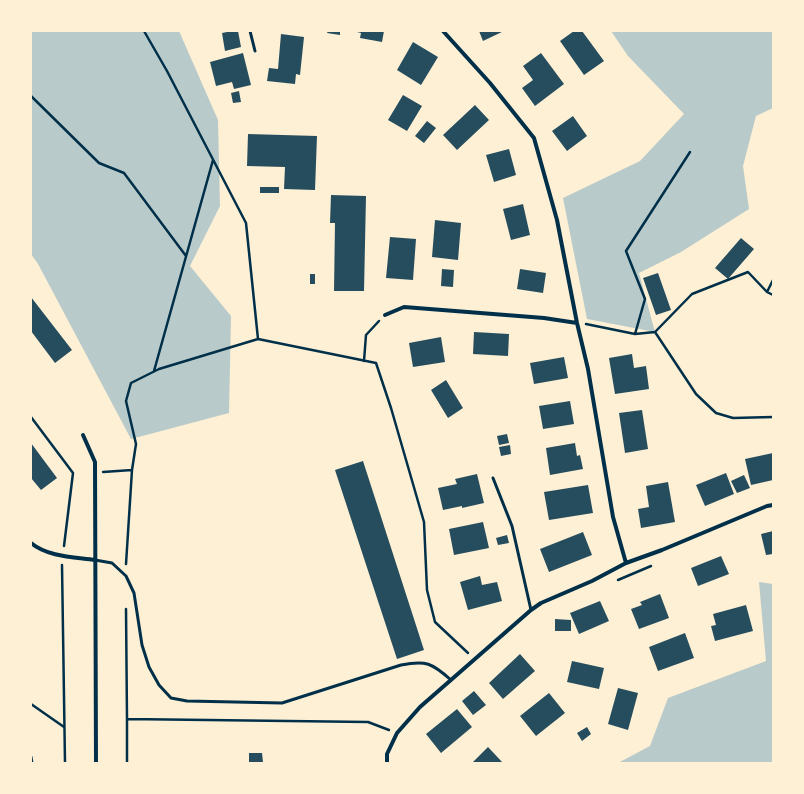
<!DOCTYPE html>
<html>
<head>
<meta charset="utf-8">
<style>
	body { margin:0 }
	#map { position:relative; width:804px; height:794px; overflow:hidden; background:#fdf0d5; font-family:Barlow,sans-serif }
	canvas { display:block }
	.frame { position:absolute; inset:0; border:32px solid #fdf0d5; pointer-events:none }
</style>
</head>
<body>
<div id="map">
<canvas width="804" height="794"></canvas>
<div class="frame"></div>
</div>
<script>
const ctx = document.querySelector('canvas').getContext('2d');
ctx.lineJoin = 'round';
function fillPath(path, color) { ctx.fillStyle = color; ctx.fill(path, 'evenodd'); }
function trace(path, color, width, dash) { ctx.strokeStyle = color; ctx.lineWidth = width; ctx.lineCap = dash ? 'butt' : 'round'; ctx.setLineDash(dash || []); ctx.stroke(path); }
fillPath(new Path2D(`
	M31 31H179L218 120 220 206 190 266 231 316 229 413 131 439 38 264 31 254Z
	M611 31H773V108L756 116 743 166 749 209 681 252 639 273 655 332 587 319 563 198 640 161 684 114 628 56Z
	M759 582 773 584V763H618L650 746 668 698 766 661Z`), '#b9caca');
fillPath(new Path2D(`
	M232 31H238L241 47 225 51 222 33Z
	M328 31H340V35L327 33Z
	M353 31H384L382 42 360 38 361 33Z
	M479 31H504L483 41Z
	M574 31H582L604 61 584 75 560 41Z
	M281 34 304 37 300 75 296 74 295 84 267 81 269 68 278 69Z
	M413 42 438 57 421 85 397 70Z
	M243 53 251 85 234 89 232 82 216 86 210 62Z
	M541 53 564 84 535 106 522 88 533 80 523 66Z
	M239 91 241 102 233 103 231 93Z
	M403 95 422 106 407 131 388 120Z
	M475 105 489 120 457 150 443 135Z
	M573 116 587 136 567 151 552 131Z
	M427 121 436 128 424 143 415 136Z
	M248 134 317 136 315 190 284 189 285 167 247 166Z
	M509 149 516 175 494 182 486 155Z
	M260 187H279V193H260Z
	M331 195 366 196 364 291H334L335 223H330Z
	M523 204 530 235 511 240 503 209Z
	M435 220 461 223 458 260 432 257Z
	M390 237 416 239 413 280 386 278Z
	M741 238 754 249 728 279 715 268Z
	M442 269 454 270 453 287 441 286Z
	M520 269 546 273 543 293 517 289Z
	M658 273 671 310 656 315 643 278Z
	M310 274H315V284H310Z
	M31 297 72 350 55 363 31 331Z
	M474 332 509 334 508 356 473 354Z
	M441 337 445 362 413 367 409 343Z
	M632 354 634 368 646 366 649 389 615 394 609 358Z
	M564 357 568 378 534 384 530 363Z
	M446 380 463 408 448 418 431 390Z
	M570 401 574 424 543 429 539 406Z
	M642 410 648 449 625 453 619 413Z
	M507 434 509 443 499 445 497 436Z
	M31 443 57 478 41 490 31 478Z
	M575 443 577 456 580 455 583 469 550 475 546 448Z
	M510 445 511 454 501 456 499 447Z
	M773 453V480L751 485 745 459Z
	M363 461 424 650 397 659 335 470Z
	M726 473 734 494 705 506 696 485Z
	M477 474 484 503 462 508V506L443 510 438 488 457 484 455 479Z
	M744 475 750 488 737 493 731 481Z
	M668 482 675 522 641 528 638 509 649 507 646 486Z
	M588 485 593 513 549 520 544 492Z
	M483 522 489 548 454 555 449 529Z
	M773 531V554L766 555 761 534Z
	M583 532 592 555 549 572 540 549Z
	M507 535 509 543 498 545 496 538Z
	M721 556 729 574 698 586 691 568Z
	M480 576 482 585 497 582 502 601 468 610 460 582Z
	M660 594 669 618 639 629 631 609 642 605 640 602Z
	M600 601 609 621 579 634 570 613Z
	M746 605 753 631 715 641 711 626 716 625 713 614Z
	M555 619 571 620V631H555Z
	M685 633 694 658 658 671 649 647Z
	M520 654 535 671 503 699 489 683Z
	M572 661 604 668 599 689 567 682Z
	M618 688 638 693 628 730 608 724Z
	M474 691 486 705 473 715 462 701Z
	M549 693 565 713 536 736 520 716Z
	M457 709 472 727 441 753 426 734Z
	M587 727 591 734 582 741 577 733Z
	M488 747 503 763H472Z
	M249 753H262L263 762 249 763Z`), '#264d5e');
trace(new Path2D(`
	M144 31 167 71 246 223 258 339
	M31 96 99 163 124 173 186 256
	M767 292 773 295
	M586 324 635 334 655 332 696 394 716 413 733 418 773 417
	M655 332 692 294 748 272 767 292 773 280
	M635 334 645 299 626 251 690 152
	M364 361 366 335 379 321
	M154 371 213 160
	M31 417 73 473 64 546
	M103 472 132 470
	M126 564 132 470 136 444 126 401 131 383 159 369 258 339 376 363 391 408 424 522 427 590 435 622 468 653
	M62 565 65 763
	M618 580 651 566
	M126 609 127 719
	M31 704 64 727
	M127 763V719L368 722 389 730`), '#003049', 2.5);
trace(new Path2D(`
	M250 31 255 51
	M493 478 512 526 531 610
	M95 560 112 563 126 576 134 593 142 645 149 667 159 685 171 698 187 701 282 703 401 665C426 660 432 663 451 680
	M31 757 32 763`), '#003049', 3);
trace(new Path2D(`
	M443 31 490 83 534 138 557 220 577 323 588 369 613 517 626 563
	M385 315 404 307 544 318 577 323
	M83 435 95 462 96 763
	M31 543C48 557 74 557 95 560
	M387 763V754L397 733 420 707 531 610 541 603 592 581 626 563 662 550 767 506 773 505`), '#003049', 4);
</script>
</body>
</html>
